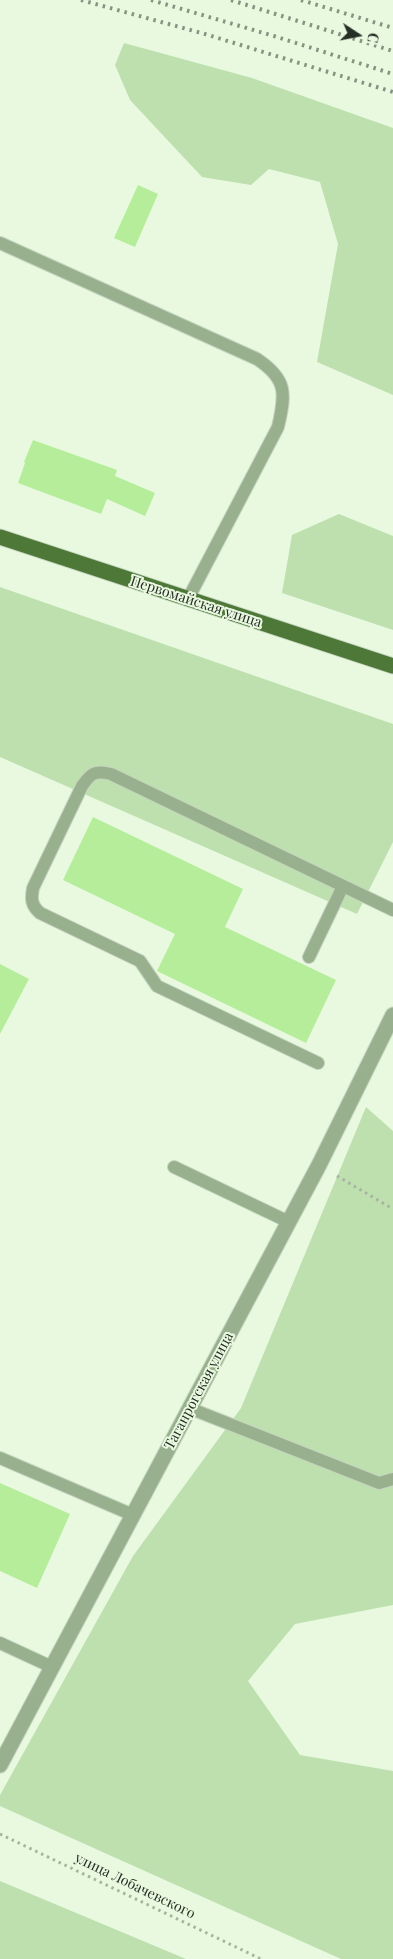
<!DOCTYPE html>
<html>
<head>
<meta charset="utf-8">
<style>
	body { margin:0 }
	#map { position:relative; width:393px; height:1959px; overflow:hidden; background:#e8f9e0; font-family:"Playfair Display",serif }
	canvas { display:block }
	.north { position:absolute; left:333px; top:10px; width:50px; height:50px; -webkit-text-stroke:4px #e8f9e0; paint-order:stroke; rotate:101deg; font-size:14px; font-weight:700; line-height:20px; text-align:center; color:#272e25 }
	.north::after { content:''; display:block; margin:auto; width:18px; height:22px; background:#272e25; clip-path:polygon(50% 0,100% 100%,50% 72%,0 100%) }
</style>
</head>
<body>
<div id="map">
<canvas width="393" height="1959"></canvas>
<div class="north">С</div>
</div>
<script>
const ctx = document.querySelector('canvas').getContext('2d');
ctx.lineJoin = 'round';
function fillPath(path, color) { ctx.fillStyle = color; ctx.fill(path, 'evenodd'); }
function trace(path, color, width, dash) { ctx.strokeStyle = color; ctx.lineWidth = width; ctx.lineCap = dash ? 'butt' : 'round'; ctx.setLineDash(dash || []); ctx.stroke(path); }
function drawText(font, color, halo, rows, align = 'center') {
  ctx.font = font + ' "Playfair Display",serif'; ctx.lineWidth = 4; ctx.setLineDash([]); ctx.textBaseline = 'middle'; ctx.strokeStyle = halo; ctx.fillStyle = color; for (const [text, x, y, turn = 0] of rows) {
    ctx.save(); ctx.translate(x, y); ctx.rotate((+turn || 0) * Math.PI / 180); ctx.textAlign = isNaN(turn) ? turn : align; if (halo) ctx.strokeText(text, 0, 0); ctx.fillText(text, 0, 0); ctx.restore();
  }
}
fillPath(new Path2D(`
	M124 43 252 78 393 128V395L317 362 338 244 320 182 269 169 251 185 202 177 130 100 115 65Z
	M339 514 393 536V630L282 593 292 535Z
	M0 587 393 724V842L357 914 0 757Z
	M366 1107 393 1131V1605L295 1624 248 1681 300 1755 393 1771V1959H341L0 1806V1795L133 1556 241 1408Z
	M0 1881 186 1959H0Z`), '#bee0af');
fillPath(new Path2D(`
	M138 185 158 194 135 247 114 238Z
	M33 440 117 470 115 476 155 493 145 516 107 499 101 514 18 483 25 463 24 462Z
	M93 817 243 889 225 927 336 980 306 1043 157 971 175 934 63 880Z
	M0 964 29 979 0 1034Z
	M0 1483 70 1514 37 1588 0 1571Z`), '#b5ed9b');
const lane = new Path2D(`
	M0 243 257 359C287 379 286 393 278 427L188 599
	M309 957 343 886
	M318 1063 157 986 140 961 40 913C31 905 31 899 33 888L82 786C91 773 95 770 111 774L393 910
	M174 1167 289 1222
	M189 1408 379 1483 393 1479
	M0 1458 133 1515
	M0 1643 52 1667`);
const street = new Path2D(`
	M0 1765 319 1165 393 1015`);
const primary = new Path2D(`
	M0 537 393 666`);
trace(lane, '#c5d4be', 14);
trace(street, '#c5d4be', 17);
trace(primary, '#c5d4be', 17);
trace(new Path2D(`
	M337 1176 393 1209
	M0 1834 261 1959`), '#a6b3a0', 3, [2.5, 4]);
trace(lane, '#98b08e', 12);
trace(street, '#98b08e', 15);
trace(primary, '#4d7838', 15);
trace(new Path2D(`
	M81 0 205 34 393 92
	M151 0 274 36 393 74
	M231 0 393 51
	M301 0 393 28`), '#879382', 4, [2.5, 5]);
drawText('14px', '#272e25', '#e8f9e0', [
	["Первомайская улица",196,602,18],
	["Таганрогская улица",199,1391,-62],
	["улица Лобачевского",135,1886,26]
]);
</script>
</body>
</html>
